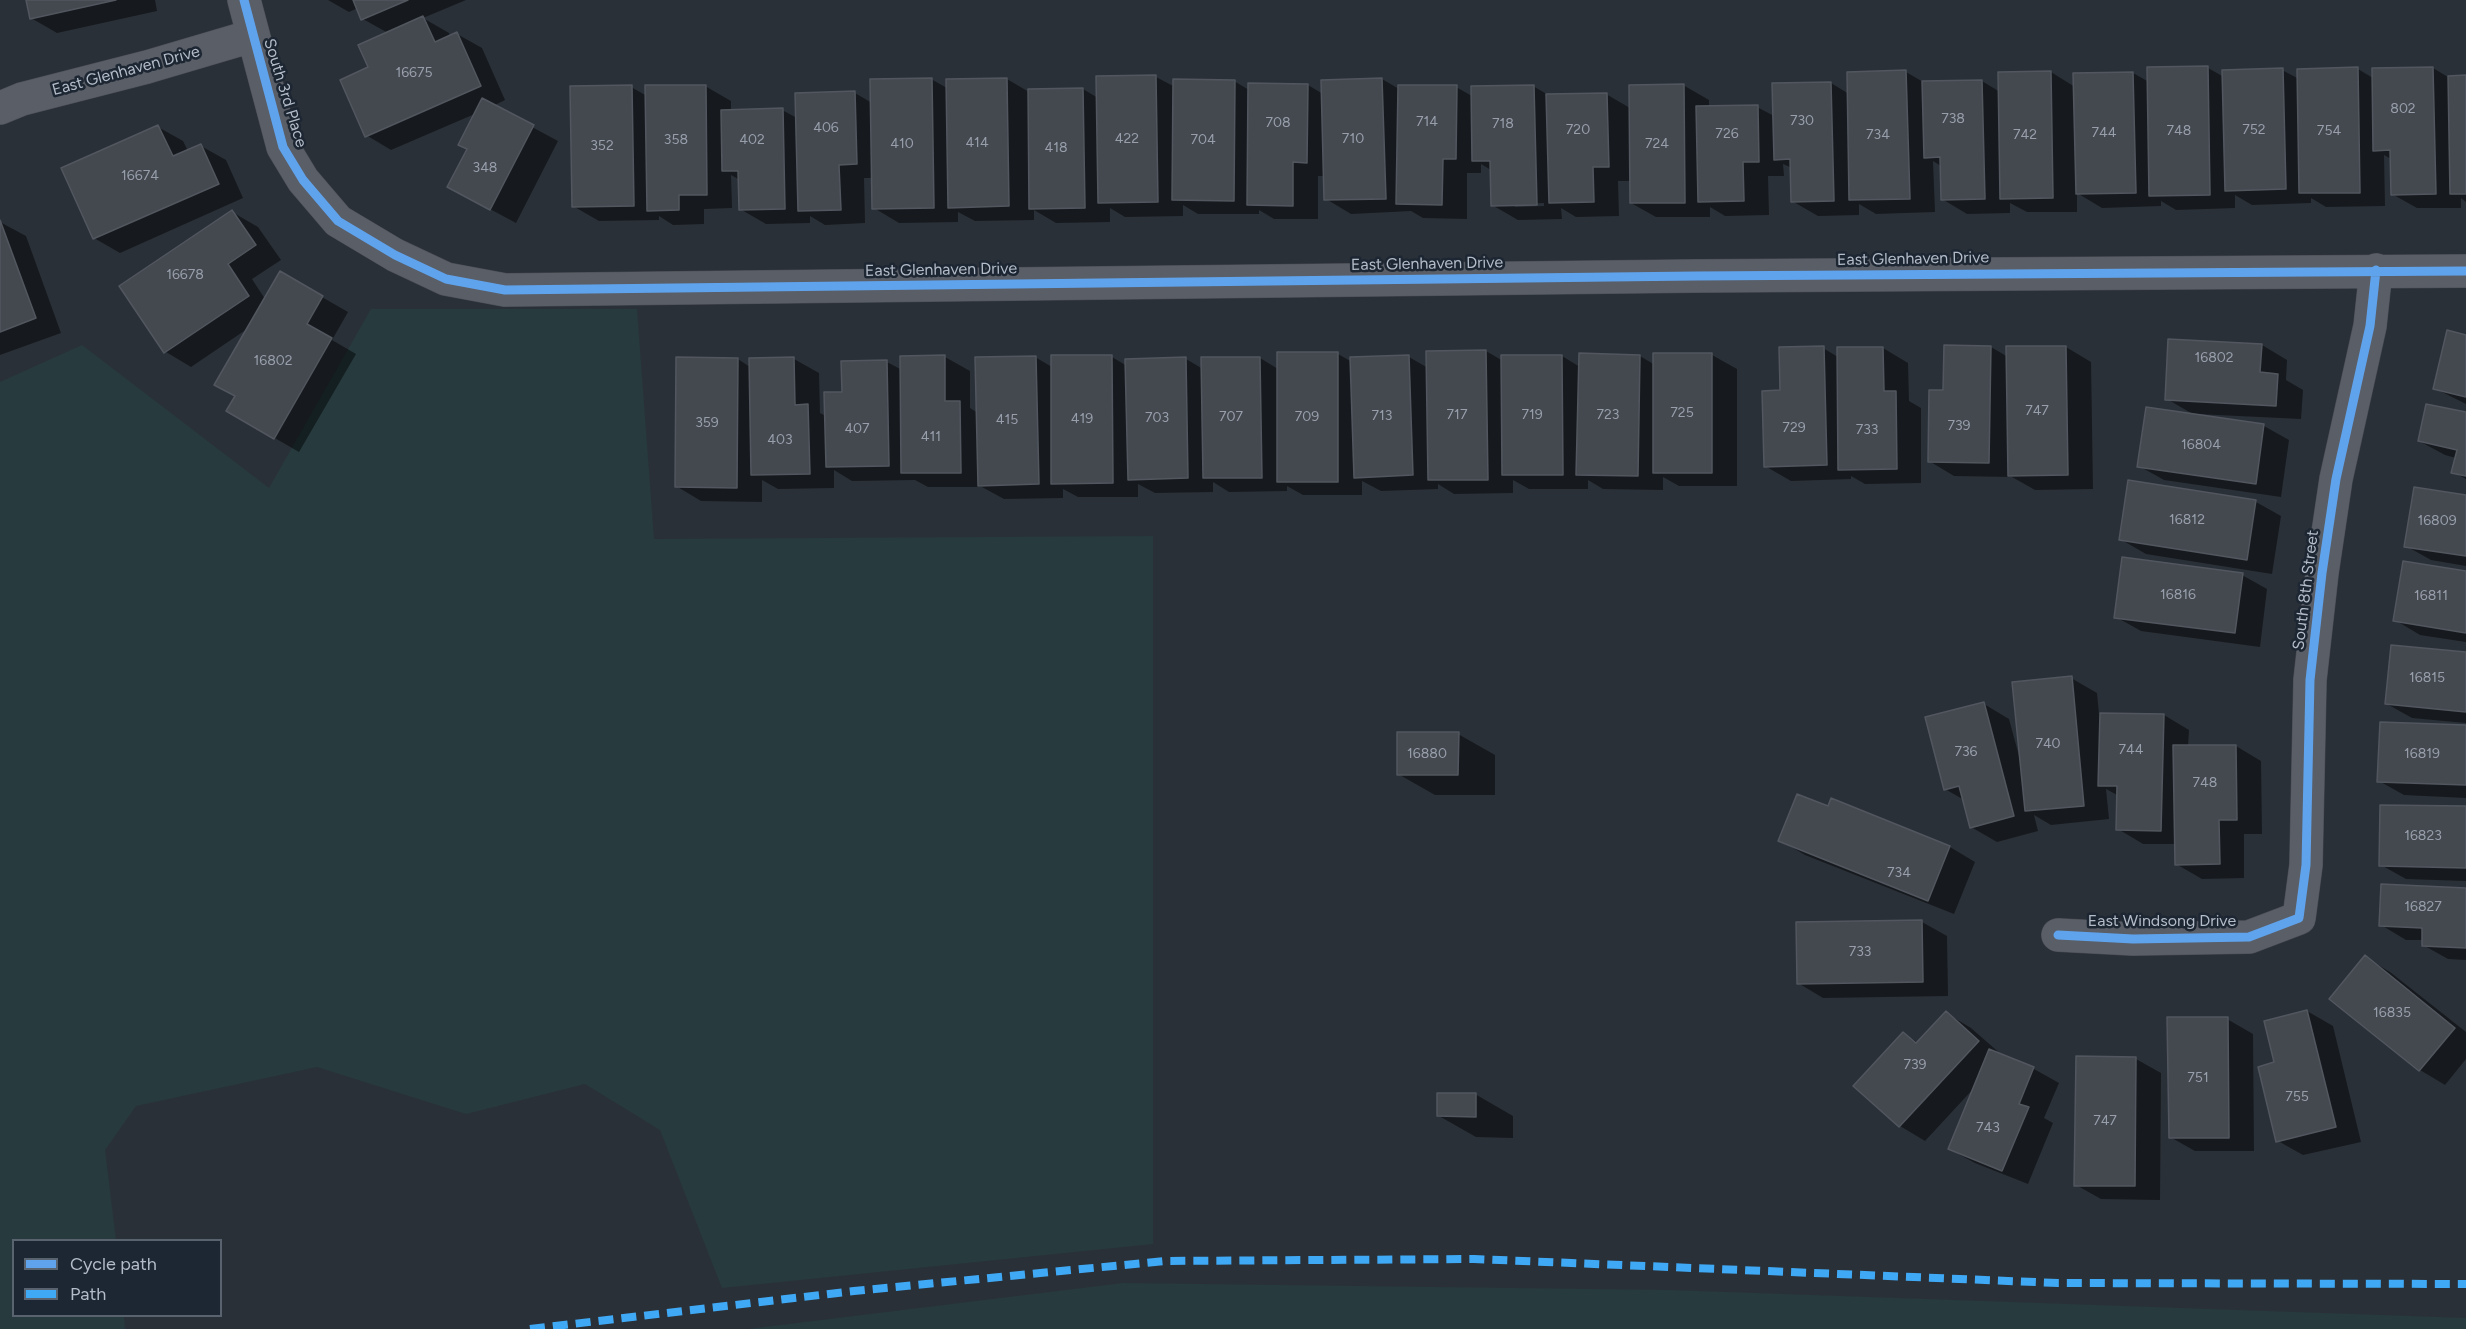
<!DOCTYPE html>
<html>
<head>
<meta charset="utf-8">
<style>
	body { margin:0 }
	#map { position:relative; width:2466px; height:1329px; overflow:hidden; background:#2a3038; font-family:Figtree,sans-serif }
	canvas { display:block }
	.legend { position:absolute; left:12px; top:1239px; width:210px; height:78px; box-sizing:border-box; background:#1d2633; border:2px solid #59626f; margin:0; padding:8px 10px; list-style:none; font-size:18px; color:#b4bcc9 }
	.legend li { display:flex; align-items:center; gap:12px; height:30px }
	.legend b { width:30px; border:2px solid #59626f }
</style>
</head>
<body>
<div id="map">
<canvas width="2466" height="1329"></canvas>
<ul class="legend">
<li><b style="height:8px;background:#60a3ed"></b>Cycle path</li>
<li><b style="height:8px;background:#3fa9f5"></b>Path</li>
</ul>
</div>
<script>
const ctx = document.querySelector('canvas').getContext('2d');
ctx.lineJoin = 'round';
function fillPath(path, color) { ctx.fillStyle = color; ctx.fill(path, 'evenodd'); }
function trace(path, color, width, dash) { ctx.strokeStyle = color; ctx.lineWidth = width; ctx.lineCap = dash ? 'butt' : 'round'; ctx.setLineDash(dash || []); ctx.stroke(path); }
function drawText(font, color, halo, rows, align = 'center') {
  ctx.font = font + ' Figtree,sans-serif'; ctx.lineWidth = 5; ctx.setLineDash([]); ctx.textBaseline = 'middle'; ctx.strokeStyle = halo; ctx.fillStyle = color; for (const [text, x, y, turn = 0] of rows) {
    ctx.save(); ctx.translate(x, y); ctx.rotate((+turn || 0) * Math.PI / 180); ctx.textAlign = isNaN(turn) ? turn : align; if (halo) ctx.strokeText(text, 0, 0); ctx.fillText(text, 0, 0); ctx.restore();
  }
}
fillPath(new Path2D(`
	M371 309H637L654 539 1153 536V1244L722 1288 660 1130 585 1084 466 1114 317 1067 136 1106 105 1150 116 1240H14V1316H124L125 1329H0V382L82 345 269 488Z
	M1123 1283 1670 1290 2466 1318V1329H748Z`), '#273a3e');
fillPath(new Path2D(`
	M27 0H155L157 11 57 33 31 18Z
	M328 0H466L423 18 449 33 450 36 457 34 482 48 505 100 493 106 558 141 516 223 475 201 469 149 477 113 391 150 366 135 370 68 388 33 363 19 358 8 349 12Z
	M2208 68 2224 77 2282 70 2299 79 2358 69 2373 78 2433 68 2448 77H2466V202L2461 198V208H2417L2392 194 2391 159 2384 155 2385 206 2326 207 2311 198V203L2252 205 2235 195V208L2176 210 2161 201V206L2102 208 2077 193V212H2027L2010 203V213L1967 214 1942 199 1941 166 1933 161 1935 212 1876 214 1859 204V215L1818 216 1792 201V168L1783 164 1784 176H1768L1769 215 1725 216 1710 207V217H1656L1631 203V181H1618L1619 216 1576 217 1561 208 1562 219 1518 220 1492 205 1491 170 1481 164V173H1467V219L1423 218 1411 211 1351 214 1326 199 1325 176H1318V219H1274L1259 210V214H1198L1183 205V216L1125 217 1110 208V222L1056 223 1034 210V220L975 221 958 212V222L899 223 874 208 873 178H864L865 223 825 225 810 216V223L766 224 740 209V180L731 175 732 208 704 209V224L673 225 659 216V220L599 221 573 206 631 87 647 96 705 86 731 101V111L782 110 797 118 796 94 855 93 872 103 931 79 947 88 1007 79 1029 92 1083 89 1098 98 1156 77 1175 87 1234 81 1249 90 1308 85 1323 94 1382 79 1399 89 1456 87 1472 96 1533 86 1550 96 1606 94 1630 108 1683 85 1709 100V108L1757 107 1774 116 1831 83 1849 94 1906 72 1925 83 1982 81 2000 92 2051 72 2075 87 2133 73 2149 82ZM1544 203V206L1515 207V204Z
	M158 127 183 141 188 151 201 146 226 160 243 198 120 253 94 238Z
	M232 212 258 227 281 260 252 279 265 299 280 273 348 312 332 340 356 354 299 452 228 411 237 396 250 327 191 367 166 352 121 287Z
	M0 222 26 236 61 333 0 355Z
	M2466 336V404L2434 388Z
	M2262 345 2287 360 2286 380 2303 390 2301 419 2197 414V416L2264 426 2289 440 2281 497 2164 480 2139 466 2196 416 2167 399Z
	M1991 347 2008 357 2066 347 2091 362 2093 489 2035 490 2012 477 1954 476 1929 461 1944 392Z
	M1823 348 1838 357 1883 348 1908 363 1909 401 1921 408V483L1865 484 1851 476V479L1791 481 1765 466 1782 391Z
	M1486 351 1503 361 1562 356 1580 367 1640 356 1655 365 1712 355 1737 369V486H1679L1663 477V490L1603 489 1588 480V489H1529L1513 480V493L1454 494 1438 484V489L1381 491 1362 481V495H1303L1287 486V491L1229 492 1213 482V492L1155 493 1138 484V497H1078L1063 489V498L1004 499 982 487H928L915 480 852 481 834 470V488L778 489 762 480V502L701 501 676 486 738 359 750 367 794 359 819 373 820 413 826 416 843 394 887 362 902 370 945 357 970 371V408L978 413 1035 357 1052 367 1112 357 1127 366 1186 359 1203 369 1260 358 1278 369 1338 354 1352 362 1409 357 1428 368Z
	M2466 414V479L2453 472 2456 458 2445 455 2419 441Z
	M2130 481 2256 502 2281 516 2272 574 2146 554 2120 539Z
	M2466 496V566L2431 560 2406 546Z
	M2466 573V642L2420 635 2395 620Z
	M2242 575 2267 589 2260 647 2141 631 2116 617Z
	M2466 653V723L2412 718 2387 704Z
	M2071 678 2097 693 2099 714 2164 715 2189 730 2188 747 2236 746 2261 761 2262 834H2244V878L2202 879 2176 864V844H2143L2118 829 2119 796 2106 789 2109 819 2051 825 2034 815 2038 831 1997 842 1971 827 1964 800 1945 789 1984 704 2009 719 2019 756H2021Z
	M2466 727V798L2404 795 2379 781Z
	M1458 734 1495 755V795H1435L1398 774Z
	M1832 800 1950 847 1975 862 1954 914 1805 855 1780 840 1828 808Z
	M2466 808V881L2406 879 2381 865Z
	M2466 889V960L2448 959 2423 945V940H2406L2381 925Z
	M1922 922 1947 936 1948 996 1823 998 1798 983Z
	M2365 957 2390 972 2466 1032V1059L2445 1085 2420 1070 2331 999Z
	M2307 1011 2333 1026 2361 1142 2303 1155 2278 1141 2276 1064Z
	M1946 1013 1971 1028 2003 1056 2034 1069 2059 1083 2044 1118 2053 1123 2028 1184 1975 1163 1949 1149 1975 1087 1925 1141 1900 1126 1903 1034 1919 1043Z
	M2227 1019 2253 1034 2254 1151H2195L2170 1137Z
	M2078 1058 2136 1059 2161 1073 2160 1200 2101 1199 2076 1185Z
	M1475 1094 1513 1116V1138L1476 1137 1439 1116Z`), '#0007');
const building = new Path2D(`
	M26 0H116L30 19Z
	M353 0H408L361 20Z
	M423 16 435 42 457 32 481 86 365 137 340 80 368 67 358 45Z
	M2208 66 2210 195 2149 196 2147 67Z
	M2358 67 2360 193H2299L2297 69Z
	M2433 67 2436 194 2391 195 2390 150 2373 151 2372 68Z
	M2283 68 2286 189 2225 191 2222 70Z
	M1906 70 1910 199 1849 200 1847 72Z
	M2051 71 2053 198 2000 199 1998 72Z
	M2133 72 2136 193 2076 194 2073 73Z
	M1156 75 1158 202 1098 203 1096 76Z
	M2466 75V194H2450L2448 76Z
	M932 78 934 208 872 209 870 79Z
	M1007 78 1009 206 948 208 946 79Z
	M1382 78 1386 199 1324 200 1321 80Z
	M1173 79 1235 80 1234 201 1172 200Z
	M1982 80 1985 199 1941 200 1940 157 1924 158 1922 81Z
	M1831 82 1834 201 1791 202 1790 159 1774 160 1772 83Z
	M1248 83 1308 84 1307 163 1293 162V206L1247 205Z
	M1684 84 1685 203H1630L1629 85Z
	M632 85 634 206 572 207 570 86Z
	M645 85H706L707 195H679V210L647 211Z
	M1398 85H1457L1456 159H1443L1442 205 1396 204Z
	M1534 85 1537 205 1491 206 1490 161H1472L1471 86Z
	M1083 88 1085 208 1029 209 1028 89Z
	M855 91 857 164 839 165 841 210 798 211 795 93Z
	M1607 93 1609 167H1593L1594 202 1549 203 1546 94Z
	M482 98 534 125 490 210 447 187 467 149 458 145Z
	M1758 105 1759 162H1743L1744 201 1698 202 1696 106Z
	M783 108 785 209 739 210 738 171H722L721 110Z
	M158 125 173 156 201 144 219 184 93 239 61 168Z
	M232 210 256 245 228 264 249 296 164 353 119 286Z
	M0 220 36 318 0 332Z
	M280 271 323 296 307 324 332 338 274 439 226 411 235 396 214 385Z
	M2447 330 2466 335V397L2433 389Z
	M2168 339 2262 344 2260 372 2278 374 2276 406 2165 400Z
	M1944 345 1991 346 1989 463 1928 462 1929 390H1943Z
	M1824 346 1827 465 1764 467 1762 391 1780 390 1779 347Z
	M2006 346H2066L2068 475 2008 476Z
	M1837 347H1883L1884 391H1896L1897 469 1838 470Z
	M1486 350 1488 480H1428L1426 351Z
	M1277 352H1338V482H1277Z
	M1579 353 1640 355 1638 476 1576 475Z
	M1653 353H1712V473H1653Z
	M945 355V401H960L961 473H901L900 356Z
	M1051 355H1112L1113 483 1051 484Z
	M1409 355 1413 475 1354 478 1350 357Z
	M1501 355H1562L1563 475H1502Z
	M1036 356 1039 484 978 486 975 357Z
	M676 357 738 358 737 488 675 487Z
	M794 357 795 405 808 404 810 474 751 475 749 358Z
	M1186 357 1188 478 1128 480 1125 359Z
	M1201 357H1260L1262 478H1203Z
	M887 360 889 466 826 467 824 392H842L841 361Z
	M2426 404 2466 412V476L2451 473 2457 450 2418 441Z
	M2146 407 2264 424 2256 484 2137 467Z
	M2128 480 2256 500 2247 560 2119 540Z
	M2414 487 2466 495V556L2404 547Z
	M2122 557 2243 573 2235 633 2114 618Z
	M2403 561 2466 571V633L2393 621Z
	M2391 645 2466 652V712L2385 704Z
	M2072 676 2084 806 2025 811 2012 682Z
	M1984 702 2014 816 1970 828 1959 786 1944 790 1925 717Z
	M2100 713 2164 714 2161 831 2116 830 2117 786H2098Z
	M2380 722 2466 725V785L2377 782Z
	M1397 732H1459L1458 775H1397Z
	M2173 745H2236L2237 820H2219L2220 864 2175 865Z
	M1797 794 1828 806 1831 798 1950 846 1928 901 1778 841Z
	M2380 805 2466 806V868L2379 866Z
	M2381 884 2466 888V948L2422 946V928L2379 926Z
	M1922 920 1923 982 1797 984 1796 922Z
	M2365 955 2455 1028 2419 1071 2329 999Z
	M2307 1010 2336 1127 2276 1142 2258 1067 2274 1062 2264 1021Z
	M1946 1011 1979 1041 1899 1127 1853 1086 1903 1032 1916 1043Z
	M2167 1017H2228L2229 1138H2169Z
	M1989 1049 2034 1067 2019 1104 2029 1107 2002 1171 1948 1149Z
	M2076 1056 2136 1057 2135 1186H2074Z
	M1437 1093H1476V1117L1437 1116Z`);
fillPath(building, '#444950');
trace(building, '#52575f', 1.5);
const street = new Path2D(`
	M244 0 283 147 303 180 338 221 395 255 446 279 505 290 1696 276 2466 271
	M0 108 22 99 147 67 252 36
	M2058 935 2133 939 2249 937 2299 918 2306 865 2310 680 2322 573 2336 479 2370 326 2376 270`);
trace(street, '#484c53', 34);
trace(street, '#5a5e66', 33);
trace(new Path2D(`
	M530 1329 854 1291 1165 1261 1474 1259 2058 1283 2466 1284`), '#3fa9f5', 8, [15, 8]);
trace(new Path2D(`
	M244 0 283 147 303 180 338 221 395 255 446 279 505 290 1696 276 2466 271
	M2058 935 2133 939 2249 937 2299 918 2306 865 2310 680 2322 573 2336 479 2370 326 2376 270`), '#60a3ed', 9);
drawText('14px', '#989fab', null, [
	["16675",414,73],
	["802",2403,109],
	["738",1953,119],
	["730",1802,121],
	["714",1427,122],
	["708",1278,123],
	["718",1503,124],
	["406",826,128],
	["720",1578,130],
	["752",2254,130],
	["748",2179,131],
	["754",2329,131],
	["744",2104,133],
	["726",1727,134],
	["734",1878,135],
	["742",2025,135],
	["422",1127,139],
	["710",1353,139],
	["358",676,140],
	["402",752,140],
	["704",1203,140],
	["414",977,143],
	["410",902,144],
	["724",1657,144],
	["352",602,146],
	["418",1056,148],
	["348",485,168],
	["16674",140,176],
	["16678",185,275],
	["16802",2214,358],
	["16802",273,361],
	["747",2037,411],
	["725",1682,413],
	["717",1457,415],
	["719",1532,415],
	["723",1608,415],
	["713",1382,416],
	["707",1231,417],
	["709",1307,417],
	["703",1157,418],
	["419",1082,419],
	["415",1007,420],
	["359",707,423],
	["739",1959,426],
	["729",1794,428],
	["407",857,429],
	["733",1867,430],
	["411",931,437],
	["403",780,440],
	["16804",2201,445],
	["16812",2187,520],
	["16809",2437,521],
	["16816",2178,595],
	["16811",2431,596],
	["16815",2427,678],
	["740",2048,744],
	["744",2131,750],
	["736",1966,752],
	["16880",1427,754],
	["16819",2422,754],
	["748",2205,783],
	["16823",2423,836],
	["734",1899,873],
	["16827",2423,907],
	["733",1860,952],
	["16835",2392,1013],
	["739",1915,1065],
	["751",2198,1078],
	["755",2297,1097],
	["747",2105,1121],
	["743",1988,1128]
]);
drawText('16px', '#b4bcc9', '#1d2633', [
	["East Glenhaven Drive",126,71,-15],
	["South 3rd Place",285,93,73],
	["East Glenhaven Drive",1913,259,-1],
	["East Glenhaven Drive",1427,264,-1],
	["East Glenhaven Drive",941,270,-1],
	["South 8th Street",2306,590,-83],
	["East Windsong Drive",2162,921]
]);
</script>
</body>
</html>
